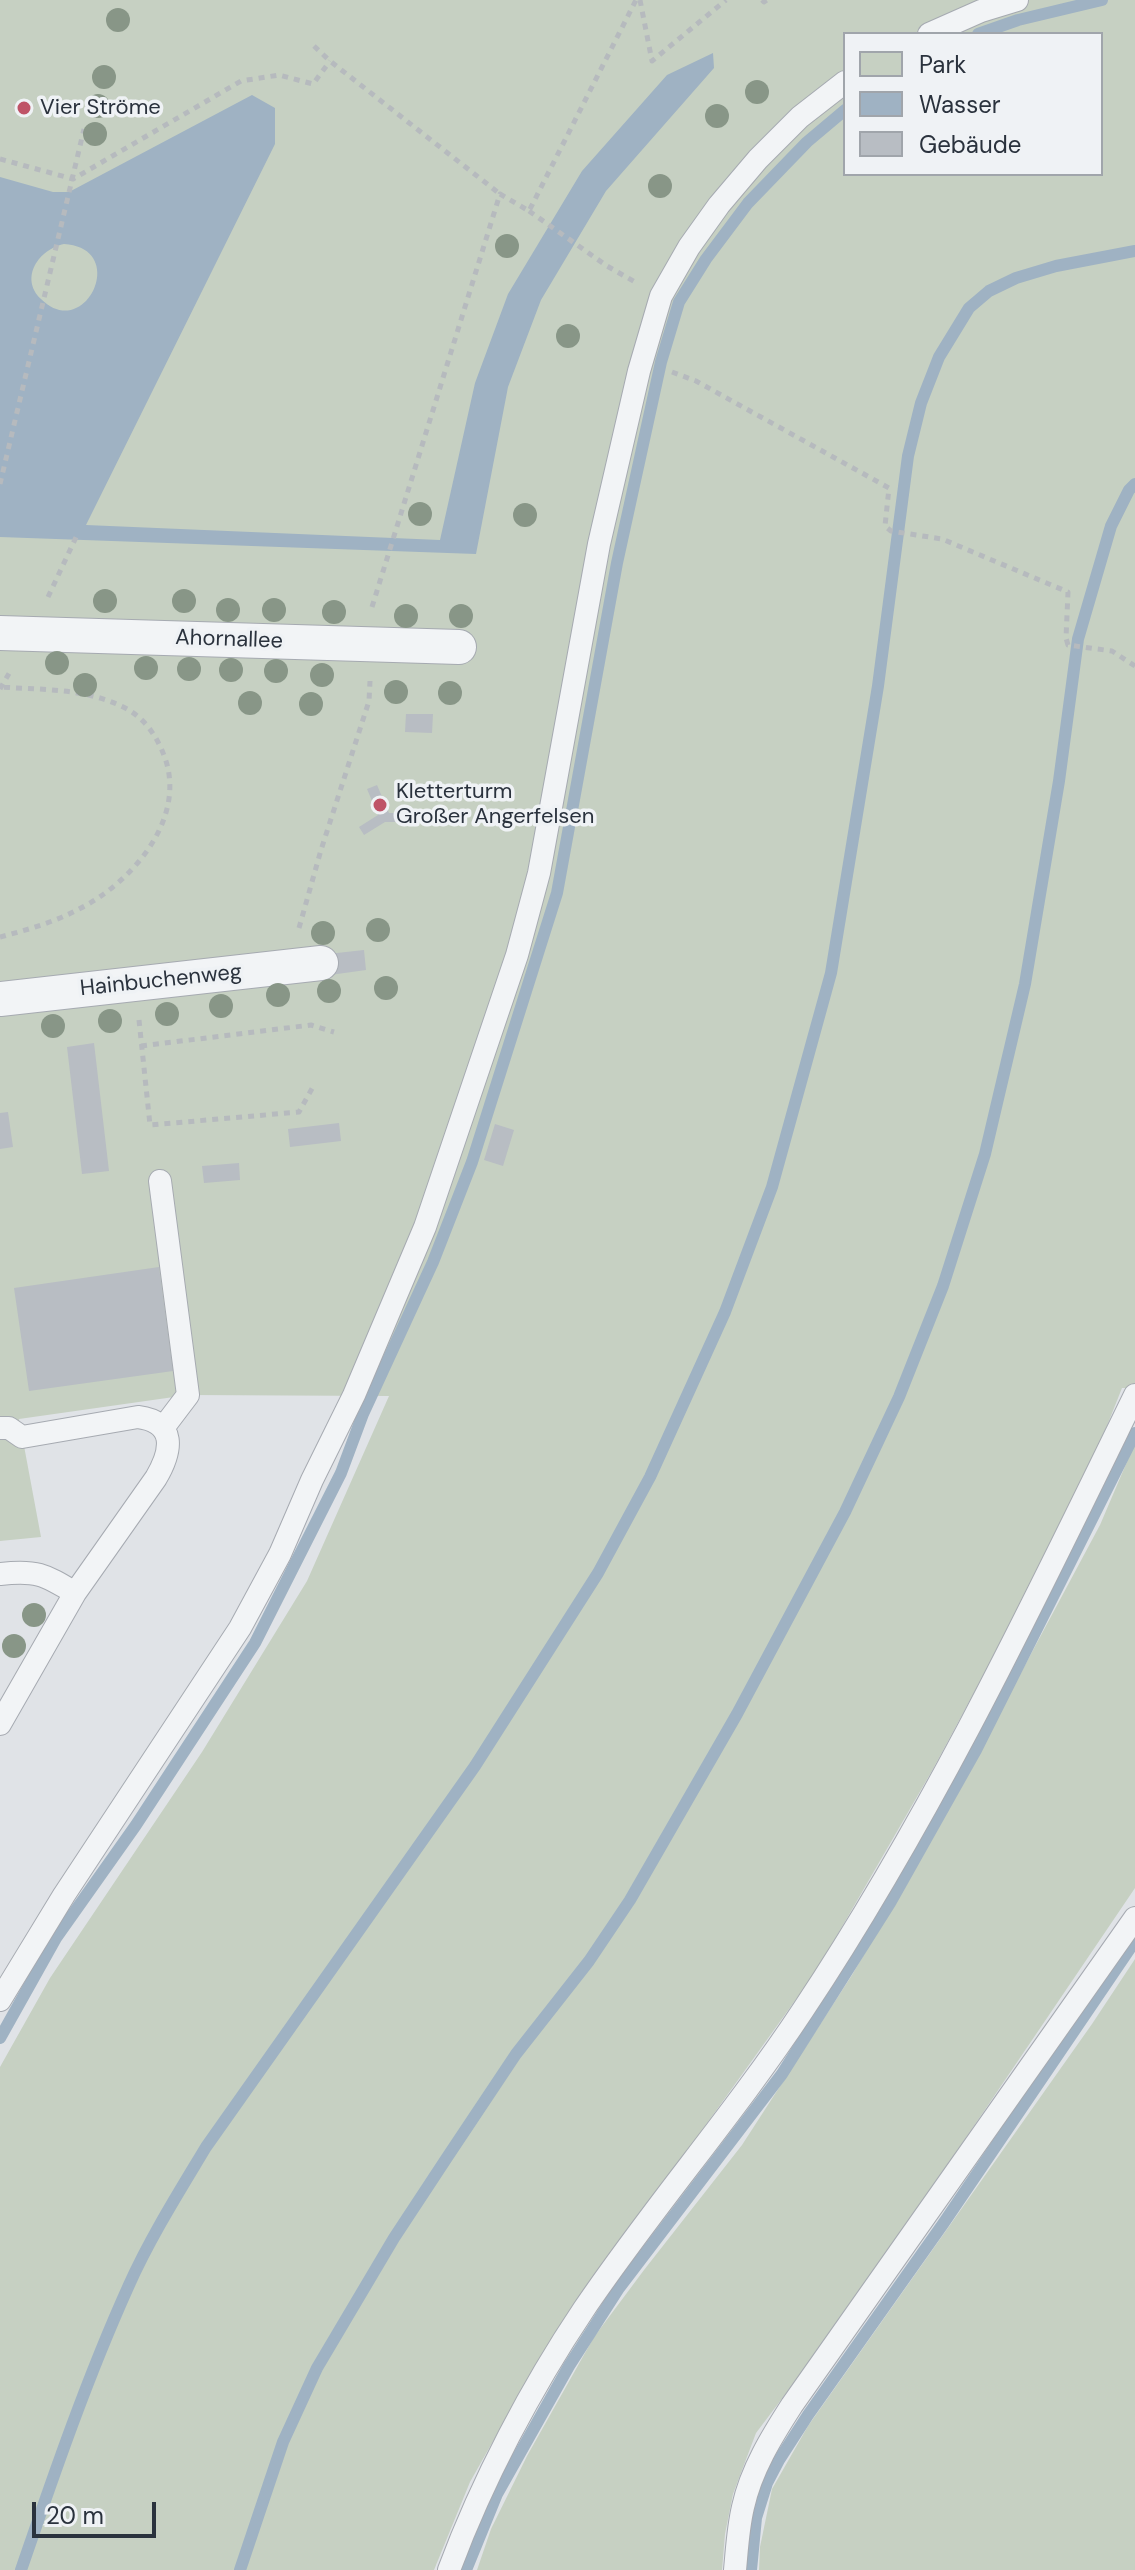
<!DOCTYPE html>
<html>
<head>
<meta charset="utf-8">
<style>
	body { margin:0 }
	#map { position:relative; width:1135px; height:2570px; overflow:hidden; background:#e0e3e7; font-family:"DM Sans",sans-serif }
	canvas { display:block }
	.legend { position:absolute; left:843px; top:32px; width:260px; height:144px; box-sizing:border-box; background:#eff2f5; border:2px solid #a0a5ab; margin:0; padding:10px 14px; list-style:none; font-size:24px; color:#2a323d }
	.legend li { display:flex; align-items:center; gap:16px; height:40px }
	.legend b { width:40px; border:2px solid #a0a5ab }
	.scale { position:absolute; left:32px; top:2502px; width:124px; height:36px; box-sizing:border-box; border:4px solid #2a323d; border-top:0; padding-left:10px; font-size:24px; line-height:28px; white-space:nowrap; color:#2a323d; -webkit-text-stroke:6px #eff2f5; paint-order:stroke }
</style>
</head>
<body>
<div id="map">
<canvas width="1135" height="2570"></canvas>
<ul class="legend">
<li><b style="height:22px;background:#c6d0c2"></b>Park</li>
<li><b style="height:22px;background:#9fb2c3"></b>Wasser</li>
<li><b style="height:22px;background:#b8bdc3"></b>Gebäude</li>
</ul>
<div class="scale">20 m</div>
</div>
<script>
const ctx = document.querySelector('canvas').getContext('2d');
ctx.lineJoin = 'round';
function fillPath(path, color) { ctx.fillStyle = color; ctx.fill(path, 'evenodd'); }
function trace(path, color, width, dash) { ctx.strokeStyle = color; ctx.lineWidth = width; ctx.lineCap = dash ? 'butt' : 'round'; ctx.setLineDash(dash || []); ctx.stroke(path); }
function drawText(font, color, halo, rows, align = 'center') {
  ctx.font = font + ' "DM Sans",sans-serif'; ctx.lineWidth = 7; ctx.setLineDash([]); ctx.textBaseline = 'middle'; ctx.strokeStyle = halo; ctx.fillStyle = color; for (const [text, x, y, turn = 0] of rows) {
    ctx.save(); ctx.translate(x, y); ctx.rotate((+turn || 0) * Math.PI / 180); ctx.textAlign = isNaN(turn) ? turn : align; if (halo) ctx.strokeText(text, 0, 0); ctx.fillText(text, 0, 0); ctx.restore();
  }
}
fillPath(new Path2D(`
	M0 0H1135V1388H1122L1097 1451 991 1661 933 1769 817 1970 677 2165 586 2286 523 2388 470 2482 434 2570H0V2067L50 1978 202 1752 307 1581 389 1396 188 1395 19 1419 41 1537 0 1541ZM845 34H1101V174H845Z
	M1135 1443V1888L852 2306 756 2433 733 2494 725 2534 722 2570H477L491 2529 527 2456 594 2337 644 2270 742 2145 852 1975 934 1835 1100 1525Z
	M1135 1959V2570H759L760 2547 772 2489 808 2426 1092 2024Z`), '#c6d0c2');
fillPath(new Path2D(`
	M713 53 714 68 606 191 541 300 508 387 476 554 0 537V177L53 192H69L252 95 275 108V144L86 525 440 540 475 383 508 294 582 171 667 75ZM64 244C130 248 85 343 41 299 19 278 39 249 64 244Z`), '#9fb2c3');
trace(new Path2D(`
	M978 34 1018 20 1102 0
	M0 2038 56 1938 136 1825 255 1643 341 1473 363 1414 433 1262 472 1162 557 893 617 563 661 362 679 302 706 259 748 203 807 142 845 110
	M21 2570C54 2474 87 2378 129 2285 150 2238 179 2192 206 2147L475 1766 598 1573 650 1477 725 1312 772 1187 831 973 878 686 908 456 921 403 939 357 969 308 989 291 1016 278 1056 266 1135 251
	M240 2570 283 2442 317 2368 394 2238 448 2156 516 2054 589 1961 630 1900 737 1714 845 1512 899 1397 943 1286 985 1154 1025 984 1059 781 1078 639 1111 526 1129 490 1135 484
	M466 2570 497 2494 569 2366 619 2288 782 2074 890 1903 976 1750 1135 1433
	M751 2570 756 2518 767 2483 779 2460 808 2415 943 2224 1135 1941`), '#9fb2c3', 12);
fillPath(new Path2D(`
	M406 714H433L432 733 405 732Z
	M377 785 389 813H412V822H385L364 835 359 827 378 815 367 789Z
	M364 950 366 970 330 975 328 954Z
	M94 1043 109 1171 82 1174 67 1047Z
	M8 1112 13 1147 0 1149V1113Z
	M339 1123 341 1141 290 1147 288 1129Z
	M495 1124 514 1130 503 1166 484 1160Z
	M239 1163 240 1180 204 1183 202 1166Z
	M159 1267 173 1371 29 1391 14 1288Z`), '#b8bdc3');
const service = new Path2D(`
	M929 34 981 11 1017 0
	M160 1181 188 1395 163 1428
	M0 1428H9L22 1437 138 1417C177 1422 172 1451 156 1478L75 1593 0 1724
	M0 1574C36 1570 44 1574 75 1593
	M0 2000 64 1895 240 1628 280 1554 312 1480 354 1395 425 1227 517 955 539 873 599 544 639 371 661 296 689 247 719 205 758 159 800 117 845 82
	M449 2570C482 2481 531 2388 584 2309 653 2207 735 2113 803 2010 932 1816 1033 1604 1135 1395
	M735 2570C737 2549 738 2528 743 2507 751 2470 772 2436 792 2405L1135 1918`);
const pedestrian = new Path2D(`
	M0 633 459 647
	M0 999 321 963`);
trace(service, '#a6aab1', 24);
trace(pedestrian, '#a6aab1', 36);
trace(new Path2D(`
	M640 0 652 61 726 0
	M762 0 764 2 767 0
	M314 46 330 61 500 194
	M0 159 73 179 241 81 279 75 313 84 330 61
	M529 211 607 266 635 282
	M672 372 696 381 889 488 885 526 891 531 942 539 1068 592 1066 638 1068 645 1112 651 1135 666
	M0 484 84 129
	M48 597 78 533
	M372 607 500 194 529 211 636 0
	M0 689 11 670
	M299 928 321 850 369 701 370 681
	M0 937C27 930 55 922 81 908 130 883 185 822 166 761 159 740 147 720 127 709 88 688 44 690 1 687
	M139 1020 150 1125 299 1112 314 1085
	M141 1046 311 1025 334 1032`), '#b6babe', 5, [6, 6]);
trace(service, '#f2f4f6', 22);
trace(pedestrian, '#f2f4f6', 34);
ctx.fillStyle = '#889687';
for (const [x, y] of [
	[118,20],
	[104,77],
	[757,92],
	[98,106],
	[717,116],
	[95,134],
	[660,186],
	[507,246],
	[568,336],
	[420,514],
	[525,515],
	[105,601],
	[184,601],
	[228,610],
	[274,610],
	[334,612],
	[406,616],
	[461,616],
	[57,663],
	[146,668],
	[189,669],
	[231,670],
	[276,671],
	[322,675],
	[85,685],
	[396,692],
	[450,693],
	[250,703],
	[311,704],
	[378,930],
	[323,933],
	[386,988],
	[329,991],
	[278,995],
	[221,1006],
	[167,1014],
	[110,1021],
	[53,1026],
	[34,1615],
	[14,1646]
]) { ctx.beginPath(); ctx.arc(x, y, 12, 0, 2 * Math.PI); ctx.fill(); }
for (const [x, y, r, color] of [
	[24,108,8,"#bf5367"],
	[380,805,8,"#bf5367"]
]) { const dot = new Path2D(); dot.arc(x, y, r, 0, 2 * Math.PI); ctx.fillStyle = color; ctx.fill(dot); trace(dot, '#eff2f5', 3); }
drawText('22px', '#2a323d', '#eff2f5', [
	["Vier Ströme",40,108],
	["Kletterturm",396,792],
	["Großer Angerfelsen",396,817]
], 'left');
drawText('22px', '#2a323d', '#eff2f5', [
	["Ahornallee",229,640,2],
	["Hainbuchenweg",161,981,-6]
]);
</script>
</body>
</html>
